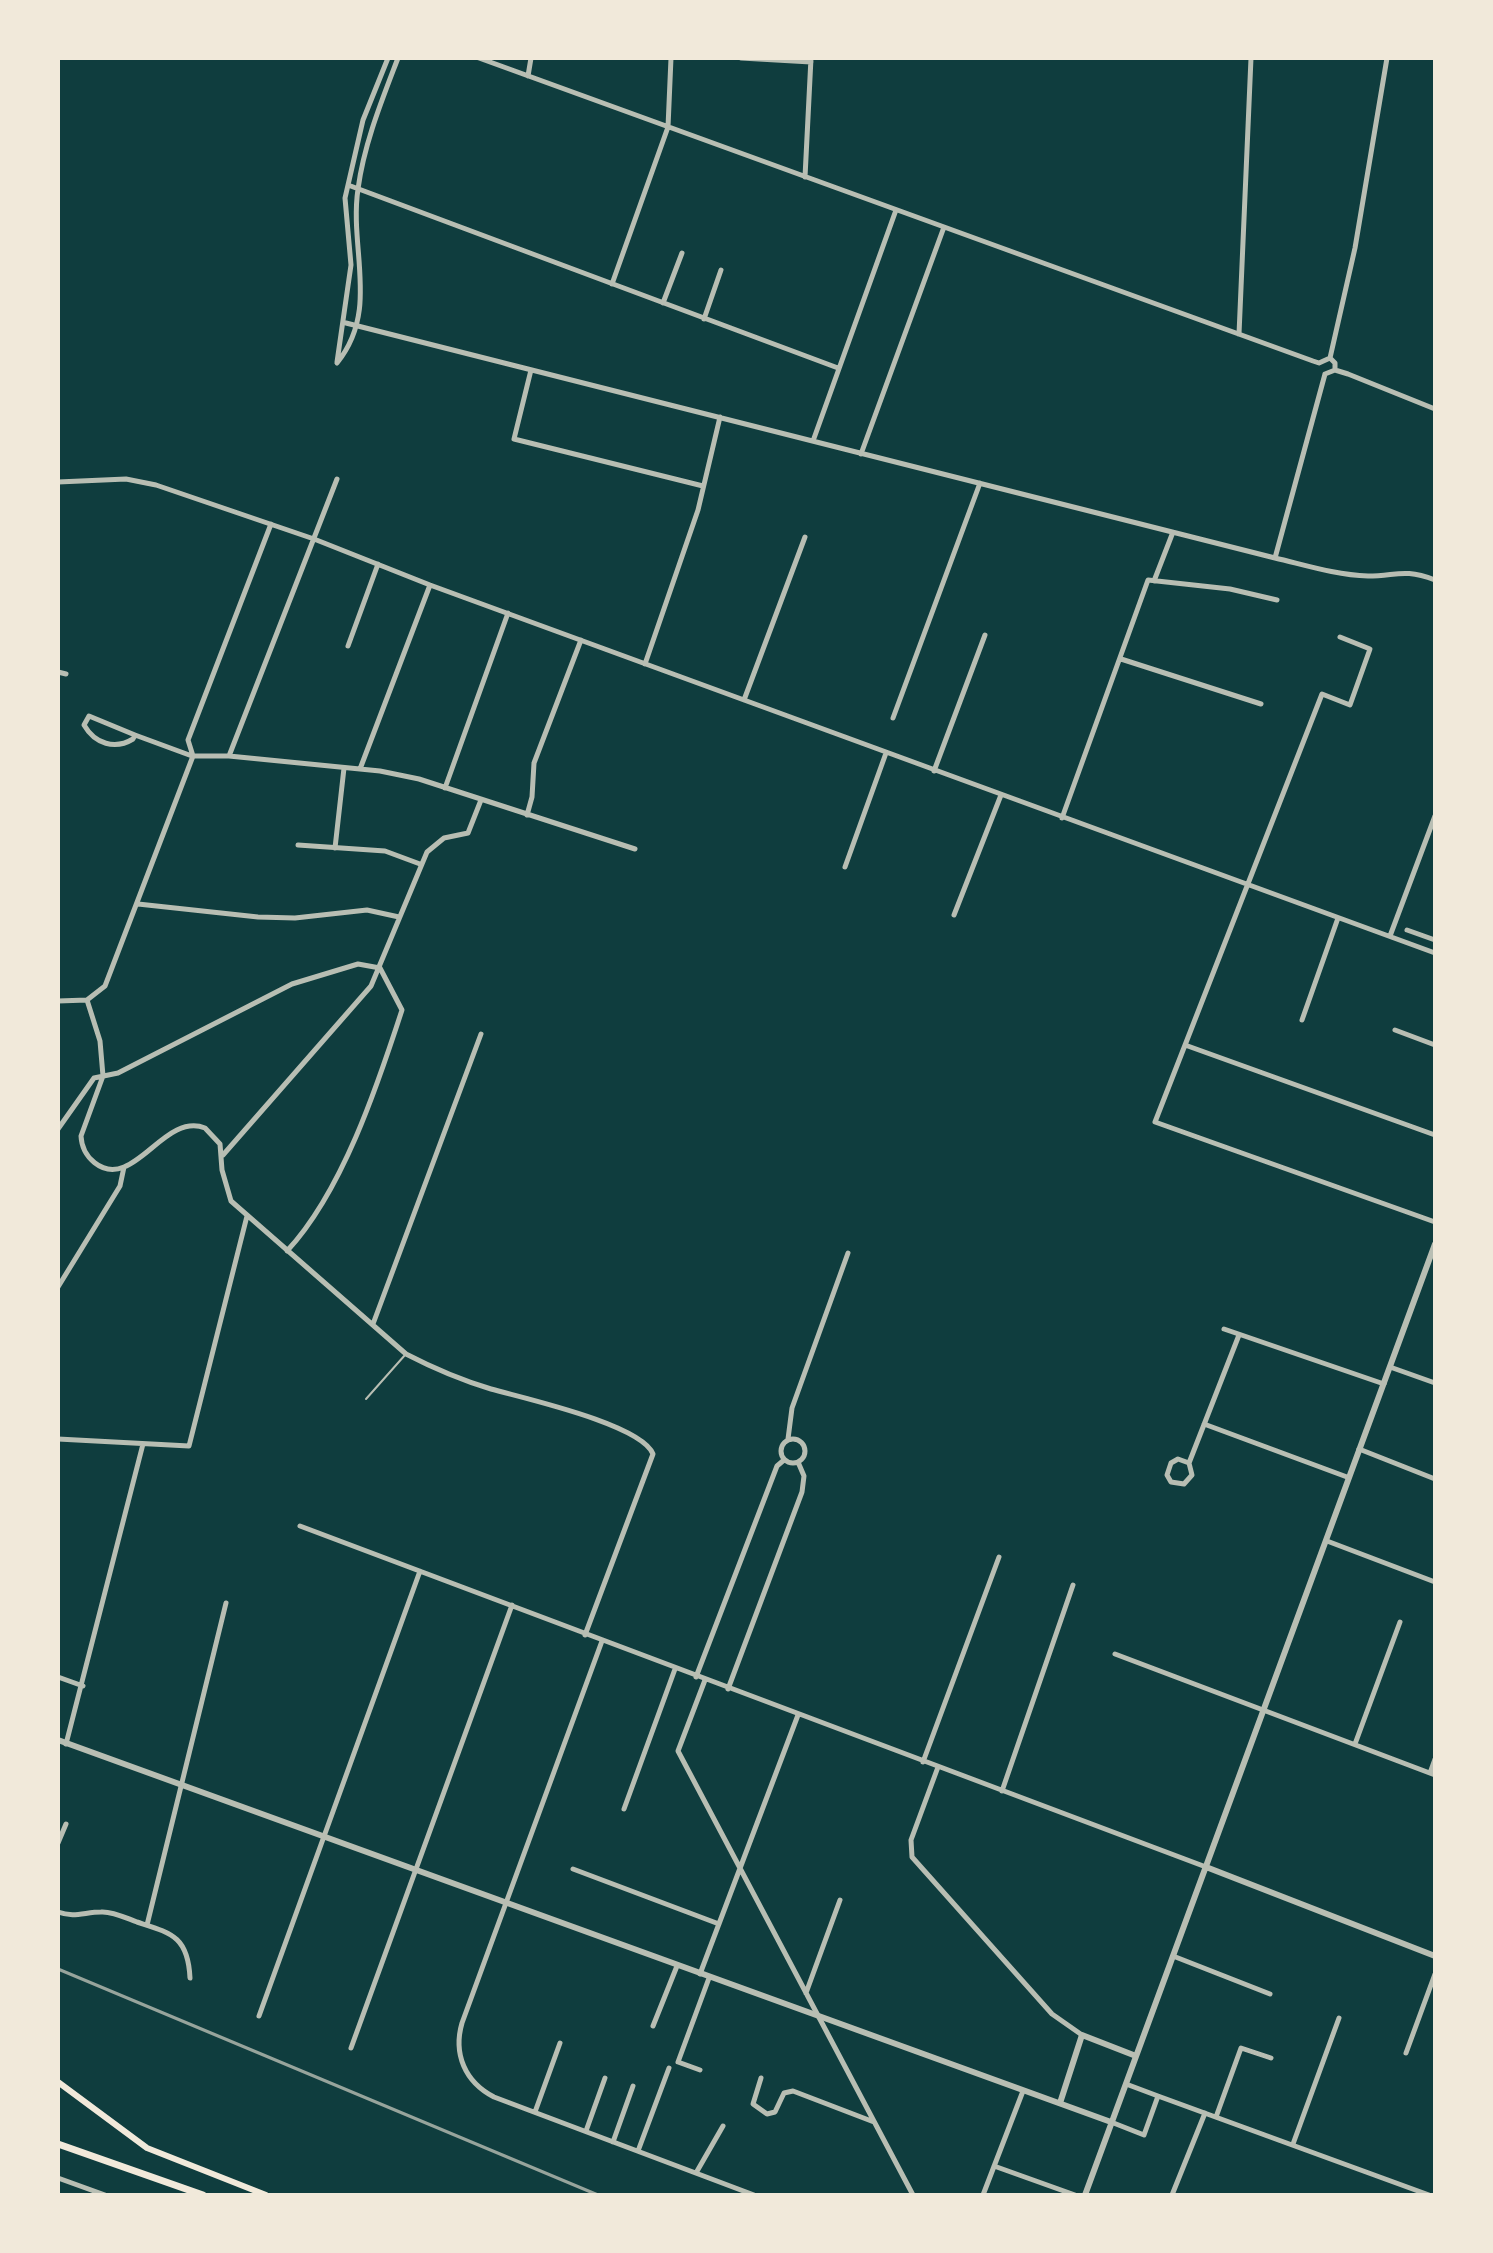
<!DOCTYPE html>
<html>
<head>
<meta charset="utf-8">
<style>
	body { margin:0 }
	#map { position:relative; width:1493px; height:2253px; overflow:hidden; background:#0f3d3e; font-family:"Golos Text",sans-serif }
	canvas { display:block }
	.frame { position:absolute; inset:0; border:60px solid #f1e9da; pointer-events:none }
</style>
</head>
<body>
<div id="map">
<canvas width="1493" height="2253"></canvas>
<div class="frame"></div>
</div>
<script>
const ctx = document.querySelector('canvas').getContext('2d');
ctx.lineJoin = 'round';
function trace(path, color, width, dash) { ctx.strokeStyle = color; ctx.lineWidth = width; ctx.lineCap = dash ? 'butt' : 'round'; ctx.setLineDash(dash || []); ctx.stroke(path); }
trace(new Path2D(`
	M366 1399 405 1355`), '#b8beb3', 2);
trace(new Path2D(`
	M479 58 1313 361 1319 363 1330 358 1335 363V370
	M741 58 811 62
	M528 76 531 58
	M805 177 811 58
	M348 185 838 368
	M612 284 668 127 671 58
	M663 303 682 253
	M704 319 721 270
	M346 323 1275 558C1305 565 1336 575 1368 576 1397 576 1403 568 1435 580
	M1239 334 1251 58
	M1330 358 1355 248 1387 58
	M337 362 351 265 345 198 363 120 388 58
	M337 363C380 310 349 249 358 189 364 144 382 100 398 58
	M531 370 514 439 703 486
	M1325 374 1335 370 1348 374 1435 409
	M813 441 896 210
	M861 454 944 227
	M58 482 126 479 156 485 314 539 430 585 1435 953
	M1275 558 1325 374
	M1154 581 1173 532
	M1340 637 1370 649 1350 705 1322 694 1155 1122 1435 1222
	M348 646 378 564
	M1121 659 1261 704
	M645 664 698 510 720 417
	M58 672 66 674
	M744 700 805 537
	M89 716 135 735 133 739C115 750 95 744 84 725Z
	M893 718 980 483
	M135 735 192 756
	M193 756 188 740 271 524
	M229 756 337 479
	M360 769 430 585
	M934 771 985 635
	M445 788 508 613
	M527 815 532 797 534 763 581 640
	M1062 818 1148 580 1230 589 1277 600
	M298 845 385 851 420 864
	M335 848 344 768
	M845 867 886 753
	M138 904 258 917 295 918 367 910 399 917
	M954 915 1001 795
	M1407 930 1435 940
	M1390 936 1435 816
	M87 1000 105 986 193 756H229L380 771 419 779 635 849
	M58 1001 87 1000 100 1041 103 1076 81 1136C82 1157 102 1176 124 1167 150 1157 174 1116 205 1128L220 1144 222 1170 231 1201 406 1354C433 1368 461 1380 491 1389 522 1398 641 1424 653 1454L585 1635
	M1302 1020 1338 918
	M1395 1030 1435 1045
	M1185 1045 1435 1135
	M58 1129 94 1078 118 1073 292 984 358 964 380 968 402 1010C377 1087 342 1192 287 1251
	M223 1155 371 986 427 852 444 838 468 833 481 800
	M58 1287 120 1186 124 1167
	M373 1324 481 1034
	M1224 1329 1384 1384
	M1390 1367 1435 1383
	M1204 1424 1347 1477
	M781 1451a12 12 0 1 1 24 0a12 12 0 1 1-24 0Z
	M58 1439 189 1446 247 1216
	M788 1439 792 1408 848 1253
	M1359 1449 1435 1479
	M1189 1463 1178 1459 1171 1463 1167 1475 1171 1482 1184 1484 1192 1475 1189 1463 1239 1335
	M300 1526 1206 1867
	M1327 1541 1435 1582
	M602 1641 462 2023C453 2054 465 2082 494 2097L754 2195
	M1115 1654 1435 1775
	M58 1677 83 1686
	M696 1677 777 1466 784 1460
	M705 1680 678 1751 913 2195
	M728 1689 802 1492 804 1476 798 1462
	M66 1744 143 1444
	M1355 1744 1400 1622
	M923 1762 999 1557
	M938 1767 911 1840 912 1857 1052 2014 1082 2035
	M1430 1773 1435 1759
	M1002 1791 1073 1585
	M624 1809 675 1669
	M58 1843 66 1824
	M573 1869 719 1924
	M58 1912C74 1918 85 1912 101 1912 112 1911 126 1918 137 1922 171 1933 188 1936 190 1978
	M147 1925 226 1603
	M1173 1956 1270 1994
	M700 1974 798 1715
	M806 1993 840 1900
	M259 2016 420 1571
	M653 2026 677 1966
	M351 2048 512 1605
	M1406 2053 1435 1974
	M700 2070 678 2062 709 1978
	M761 2078 753 2104 767 2114 775 2112 784 2093 793 2091 874 2122
	M1158 2096 1429 2195
	M535 2112 560 2043
	M1216 2117 1241 2048 1271 2058
	M1111 2122 1144 2135 1158 2096 1126 2084
	M586 2131 605 2078
	M613 2142 633 2086
	M1293 2144 1339 2018
	M638 2151 669 2068
	M994 2166 1075 2195
	M696 2173 723 2126
	M58 2178 105 2195
	M983 2195 1023 2091
	M1172 2195 1205 2113`), '#b8beb3', 5);
trace(new Path2D(`
	M58 1740 1111 2122
	M1206 1867 1435 1956
	M1060 2103 1082 2035 1136 2056
	M1085 2195 1435 1244`), '#b8beb3', 6);
trace(new Path2D(`
	M58 2082 147 2148 266 2195`), '#f1e9da', 6);
trace(new Path2D(`
	M58 2144 203 2195`), '#f1e9da', 7);
trace(new Path2D(`
	M58 1969 598 2195`), '#97a49c', 3);
</script>
</body>
</html>
